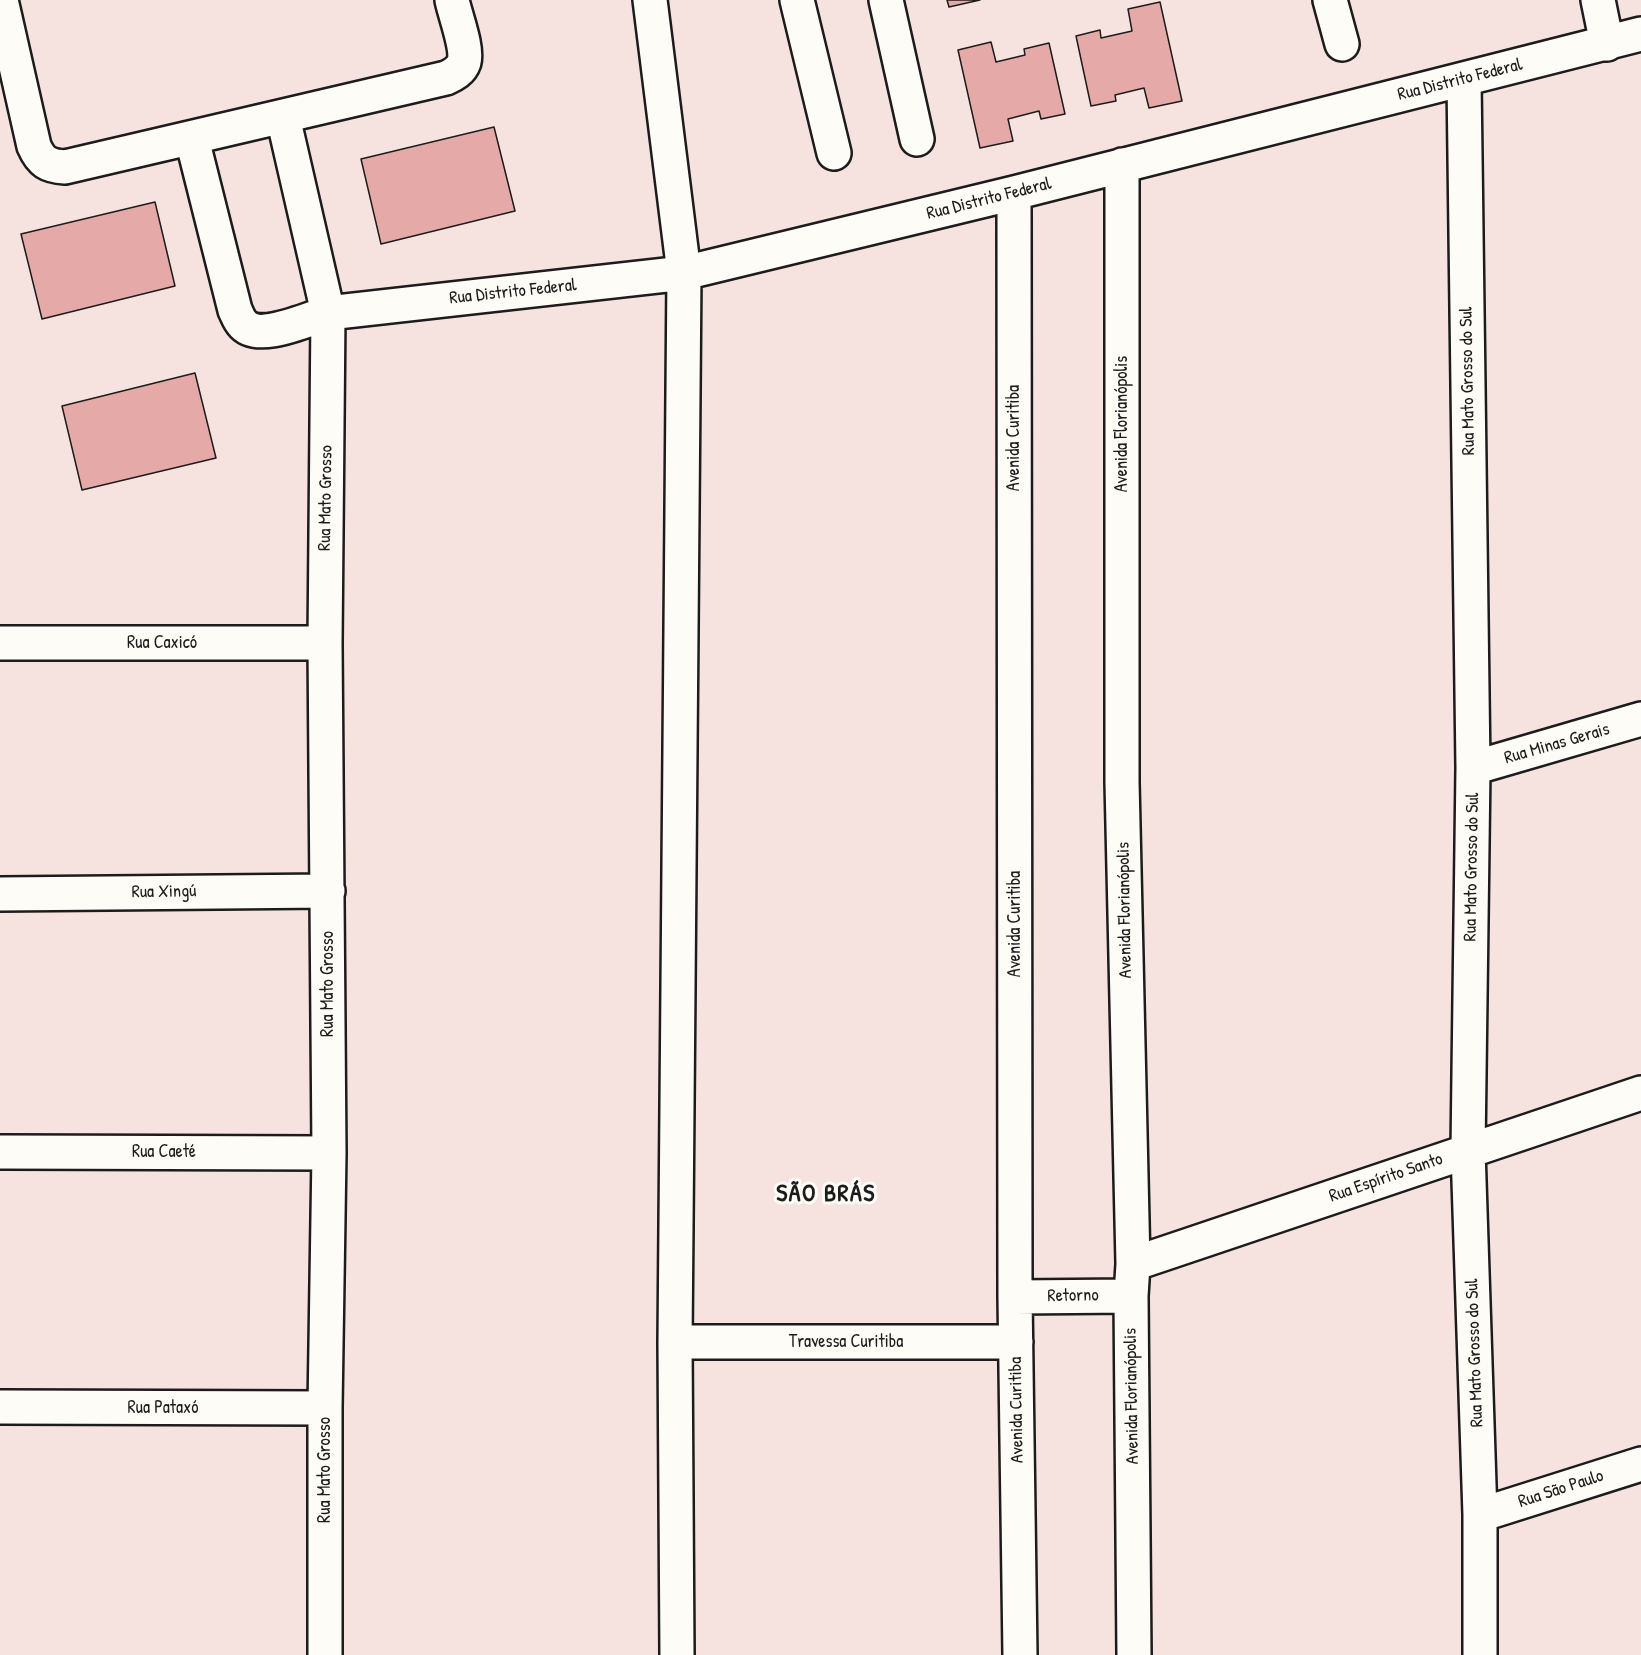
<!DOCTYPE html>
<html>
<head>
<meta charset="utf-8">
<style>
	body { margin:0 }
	canvas { display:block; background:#f6e3df }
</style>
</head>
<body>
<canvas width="1641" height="1655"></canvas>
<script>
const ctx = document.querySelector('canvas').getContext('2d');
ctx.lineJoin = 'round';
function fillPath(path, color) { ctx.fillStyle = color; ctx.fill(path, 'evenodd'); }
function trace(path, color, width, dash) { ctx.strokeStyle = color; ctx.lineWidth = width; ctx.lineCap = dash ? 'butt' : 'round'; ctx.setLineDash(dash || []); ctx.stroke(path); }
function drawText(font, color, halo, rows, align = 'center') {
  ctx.font = font + ' "Patrick Hand",sans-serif'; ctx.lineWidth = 6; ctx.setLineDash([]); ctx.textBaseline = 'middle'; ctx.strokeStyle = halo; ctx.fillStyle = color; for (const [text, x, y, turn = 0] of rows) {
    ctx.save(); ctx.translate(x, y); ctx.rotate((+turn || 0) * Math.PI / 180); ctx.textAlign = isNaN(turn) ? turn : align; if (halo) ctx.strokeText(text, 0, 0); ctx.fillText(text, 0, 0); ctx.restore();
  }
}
const building = new Path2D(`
	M947 0H980L949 7Z
	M1160 2 1182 101 1149 108 1144 88 1115 95 1116 101 1091 106 1076 36 1100 30 1101 38 1132 31 1128 9Z
	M991 42 996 62 1025 55 1024 49 1049 43 1065 114 1041 119 1039 111 1008 119 1013 141 980 148 958 50Z
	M494 127 515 211 381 244 361 159Z
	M155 202 175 286 42 319 21 234Z
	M195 373 216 458 82 490 62 406Z`);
fillPath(building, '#e5aaa7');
trace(building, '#1c1c1c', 1.5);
const minor = new Path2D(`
	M1 0 34 146C41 162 48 166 65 167L446 78C453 75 461 71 464 62 468 48 455 15 452 0
	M650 0 684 273 675 1342 677 1655
	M797 0 834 153
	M886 0 917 139
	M1330 0 1342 44
	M1598 0 1607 44
	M1464 80 1473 768 1468 1150 1480 1515V1655
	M283 117 328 313 325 643 329 1153 325 1408V1655
	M192 139 235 310C237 314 239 320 242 323 257 343 308 319 328 313L684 273 1014 193 1641 34
	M1122 165V782L1133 1264 1131 1296 1134 1655
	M1014 193 1015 1297 1020 1655
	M0 643H325
	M1473 768 1641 719
	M0 894 328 891
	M0 1152 329 1153
	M1133 1264 1641 1093
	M1015 1297 1131 1296
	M675 1342H1016
	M0 1407 325 1408
	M1480 1515 1641 1464`);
trace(minor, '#1c1c1c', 38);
trace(minor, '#fdfcf7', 33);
drawText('18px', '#1c1c1c', '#fdfcf7', [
	["Rua Distrito Federal",1460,80,-14],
	["Rua Distrito Federal",989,199,-14],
	["Rua Distrito Federal",513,292,-6],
	["Rua Mato Grosso do Sul",1468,381,-91],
	["Avenida Florianópolis",1122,424,-90],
	["Avenida Curitiba",1014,438,-90],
	["Rua Mato Grosso",326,498,-89],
	["Rua Caxicó",162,643],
	["Rua Minas Gerais",1557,744,-16],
	["Rua Mato Grosso do Sul",1472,867,-89],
	["Rua Xingú",164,892,-1],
	["Avenida Florianópolis",1125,910,-91],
	["Avenida Curitiba",1015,924,-90],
	["Rua Mato Grosso",328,984,-90],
	["Rua Caeté",164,1152],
	["Rua Espírito Santo",1386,1178,-19],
	["Retorno",1073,1296,-1],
	["Travessa Curitiba",846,1342],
	["Rua Mato Grosso do Sul",1475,1353,-92],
	["Avenida Florianópolis",1132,1396,-91],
	["Rua Pataxó",163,1408],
	["Avenida Curitiba",1017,1410,-91],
	["Rua Mato Grosso",325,1470,-90],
	["Rua São Paulo",1561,1489,-18]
]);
ctx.letterSpacing = '1.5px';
drawText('bold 24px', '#1c1c1c', '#fdfcf7', [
	["SÃO BRÁS",826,1195]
]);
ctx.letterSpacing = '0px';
</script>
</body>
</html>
